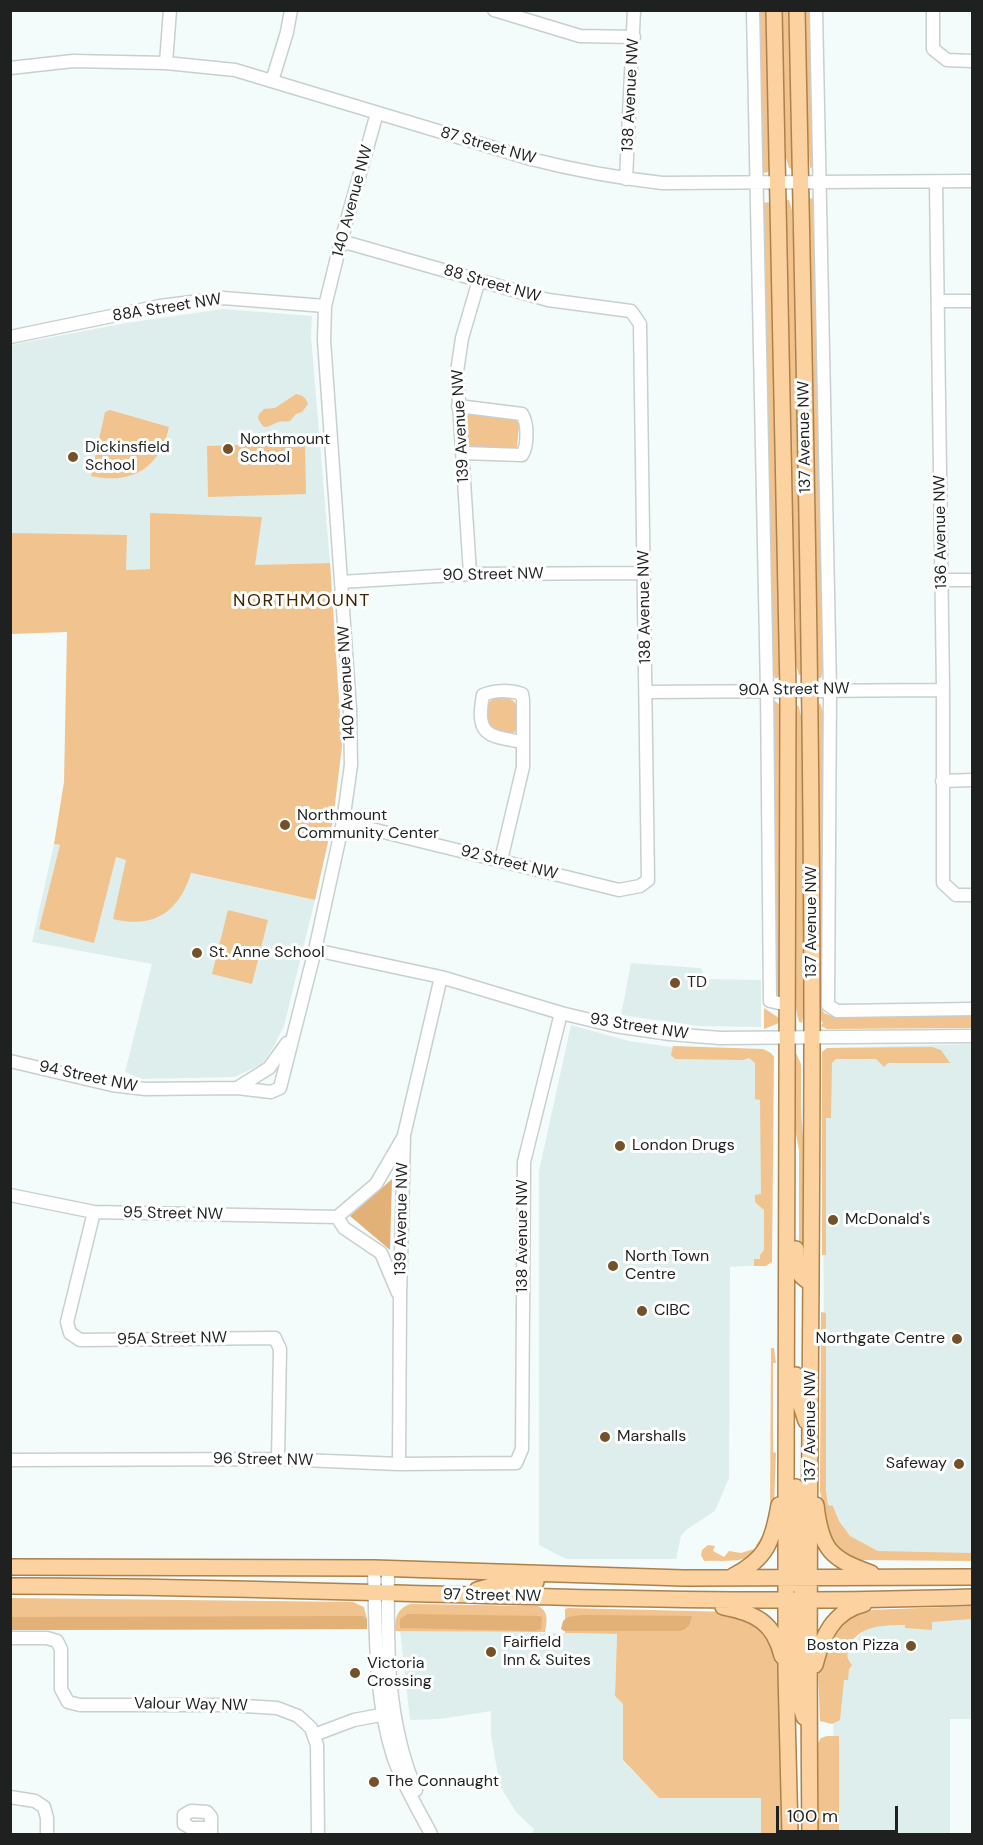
<!DOCTYPE html>
<html>
<head>
<meta charset="utf-8">
<style>
	body { margin:0 }
	#map { position:relative; width:983px; height:1845px; overflow:hidden; background:#f4fbfb; font-family:"DM Sans",sans-serif }
	canvas { display:block }
	.frame { position:absolute; inset:0; border:12px solid #1f2121; pointer-events:none }
	.scale { position:absolute; left:776px; top:1806px; width:122px; height:27px; box-sizing:border-box; border:3px solid #1f2121; border-top:0; padding-left:8px; font-size:18px; line-height:21px; white-space:nowrap; color:#1f2121; -webkit-text-stroke:4px #fff; paint-order:stroke }
</style>
</head>
<body>
<div id="map">
<canvas width="983" height="1845"></canvas>
<div class="frame"></div>
<div class="scale">100 m</div>
</div>
<script>
const ctx = document.querySelector('canvas').getContext('2d');
ctx.lineJoin = 'round';
function fillPath(path, color) { ctx.fillStyle = color; ctx.fill(path, 'evenodd'); }
function trace(path, color, width, dash) { ctx.strokeStyle = color; ctx.lineWidth = width; ctx.lineCap = dash ? 'butt' : 'round'; ctx.setLineDash(dash || []); ctx.stroke(path); }
function drawText(font, color, halo, rows, align = 'center') {
  ctx.font = font + ' "DM Sans",sans-serif'; ctx.lineWidth = 6; ctx.setLineDash([]); ctx.textBaseline = 'middle'; ctx.strokeStyle = halo; ctx.fillStyle = color; for (const [text, x, y, turn = 0] of rows) {
    ctx.save(); ctx.translate(x, y); ctx.rotate((+turn || 0) * Math.PI / 180); ctx.textAlign = isNaN(turn) ? turn : align; if (halo) ctx.strokeText(text, 0, 0); ctx.fillText(text, 0, 0); ctx.restore();
  }
}
fillPath(new Path2D(`
	M223 309 312 316 311 336 330 563 144 569 11 576V345L126 323Z
	M54 844 315 900 284 1026 273 1048 262 1064 235 1077 141 1079 125 1072 152 964 32 942Z
	M631 963 701 968 705 979 761 980V1027L698 1026 621 1015Z
	M571 1025 629 1041 685 1049H760L767 1265 730 1267 729 1478 715 1511 686 1530 681 1536 676 1559H566L539 1545V1171Z
	M972 1044V1556L878 1551 850 1536 839 1521 833 1506 828 1505 825 1476 822 1052 827 1048Z
	M972 1609V1719H950V1834H834L833 1663 883 1611Z
	M400 1630 617 1634 615 1696 623 1704V1761L659 1798H769V1834H532L534 1829 516 1812 500 1786 491 1735V1711L440 1719 410 1720Z`), '#deeeed');
fillPath(new Path2D(`
	M757 11H768L772 161 768 172 764 173 761 167Z
	M779 11H791L794 160 792 169 789 168 786 158Z
	M802 11H811L814 161 813 167 810 168 808 142H805Z
	M813 198 815 207 825 663 821 678H818L816 673 808 199Z
	M786 200H789L792 210 794 257 798 304 804 672 799 675 796 665V620L792 574 785 204Z
	M772 202 782 666 778 678H775L772 671 761 203Z
	M296 394C303 395 306 398 308 404L302 412 296 414 290 421C286 422 283 421 279 422 269 424 265 434 258 418L259 414 264 409 275 408Z
	M110 410 169 427C160 468 132 485 91 476L105 412Z
	M470 413 516 419 519 425 517 447 513 451 472 448 468 445 464 419 466 414Z
	M305 443 306 494 208 497 207 446Z
	M150 513 262 517 255 565 330 563 342 746 333 820 315 900 191 873C179 912 154 929 113 919L126 860 116 857 94 943 39 929 60 845 54 844 64 782 67 632 11 634V533L127 535 126 570 150 569Z
	M495 698C513 698 517 698 518 717 518 723 518 727 515 732 490 741 476 706 495 698Z
	M775 701 781 706V991L778 996H775L773 703Z
	M820 703 825 718 821 1008 824 1013 834 1017 972 1014V1028L827 1029 821 1026 823 1023 819 1017 817 708Z
	M797 705 799 707 801 716 805 811 804 1012 802 1023 799 1022C793 1003 797 982 796 963 790 878 794 792 795 707Z
	M228 910 268 920 252 984 212 974Z
	M764 1008 779 1018V1023L764 1029Z
	M673 1046 763 1049 771 1053 774 1057 772 1262 766 1266H754V1259H760V1255L764 1250V1210L755 1202V1195L761 1194 760 1100 755 1099V1063L749 1058 743 1060 675 1059 671 1055Z
	M932 1047 941 1050 950 1063H888L884 1067 876 1059H836L832 1063 831 1118H826V1255H822V1052L827 1048Z
	M796 1053 801 1064V1108L804 1155V1244L803 1251 799 1258V1150L793 1118 794 1055Z
	M821 1312 826 1313V1490L828 1505 833 1506 839 1521 850 1536 878 1551 972 1553V1561L858 1560 839 1551 829 1534 820 1491Z
	M771 1348H774L776 1363H773V1452L776 1453 774 1505 763 1549 757 1548 756 1545 767 1529 770 1511Z
	M708 1545 715 1546 713 1551 724 1557 729 1551 741 1553 754 1549 757 1552C744 1564 720 1560 704 1561L701 1555 702 1550Z
	M11 1598 353 1602 364 1607 367 1619V1629L11 1630Z
	M411 1604 538 1606C549 1611 547 1622 545 1632L395 1631C395 1618 397 1608 411 1604Z
	M972 1606V1619L932 1622V1630L905 1628V1625C885 1625 858 1625 849 1647 846 1655 847 1659 852 1665L849 1669 848 1680H844L840 1720 832 1724 820 1721 818 1670 820 1654 843 1621 858 1613 870 1610Z
	M568 1608 732 1612 751 1618 770 1635 780 1667 782 1741 781 1834H761V1798H659L623 1760V1704L615 1696 617 1634 565 1633V1609Z
	M827 1736H839V1834H817L818 1743 821 1738Z`), '#f1c38e');
fillPath(new Path2D(`
	M392 1179 390 1250 350 1216Z
	M408 1614 539 1616 542 1617 541 1629 536 1631 400 1628V1619Z
	M582 1615 692 1616C690 1624 688 1629 680 1631H564L561 1629 563 1621 568 1617Z
	M363 1616 367 1619V1629L10 1630 11 1617Z`), '#e2b178');
const minor = new Path2D(`
	M494 10 580 36 634 37
	M753 10 767 690 770 1001 788 1005
	M816 10 830 690 828 1005 837 1011 972 1009
	M933 10V49L947 60 972 61
	M166 63 170 10
	M10 68 73 61 166 63 235 70 531 159C574 170 618 178 662 183L972 181
	M272 81 287 32 291 10
	M626 179 634 10
	M936 182 943 690V883L956 895H972
	M341 241 548 300 631 311 640 324 648 880 640 886 619 890 343 822
	M938 301H972
	M10 337 160 306 223 298 325 306
	M458 406 522 414C528 423 528 446 522 455L462 453
	M470 574 457 372 462 338 479 280
	M942 580H972
	M341 582 470 574 644 573
	M646 692 943 690
	M942 781 972 780
	M501 860 523 767V700L522 694C510 690 494 690 483 695 475 737 489 736 523 742
	M315 950 441 977 561 1013 615 1026 670 1034 720 1038 972 1036
	M10 1061 112 1085 145 1089 237 1088 271 1092 280 1088 315 950 343 822 351 765 350 709 324 340 325 306 341 241 377 113
	M237 1088 269 1068 287 1043
	M10 1195 94 1212 337 1217 376 1184 404 1136
	M94 1212 67 1322 70 1333 80 1340 275 1338 280 1349 278 1459
	M337 1217 344 1228 381 1253 398 1293
	M10 1460 278 1459 399 1464 516 1463 522 1449 524 1162 561 1013
	M399 1464 400 1299 404 1135 441 977
	M374 1568C376 1630 374 1696 393 1756 402 1783 418 1809 431 1834
	M388 1569C387 1643 386 1721 416 1790
	M10 1638H47L57 1641 61 1649V1689L68 1702 80 1705H229L277 1708 298 1716 311 1728 317 1745 318 1834
	M314 1735 354 1720 391 1713
	M10 1797 35 1801 44 1807 47 1818V1834
	M211 1828H191L184 1824V1815L191 1811 207 1812 211 1817V1834`);
const major = new Path2D(`
	M774 10 788 690 786 1488V1671L790 1834
	M797 10C804 353 812 695 812 1037 812 1303 807 1569 810 1834
	M796 1249C796 1265 795 1275 811 1283
	M796 1375 797 1393 806 1421
	M796 1487 797 1577 799 1586
	M816 1505C821 1550 831 1559 871 1573
	M10 1567 374 1568 683 1578 972 1577
	M733 1576C767 1559 773 1540 779 1505
	M10 1586C331 1586 652 1608 972 1597
	M477 1590 499 1584 536 1582
	M723 1607C755 1613 774 1622 782 1656
	M797 1610 798 1698 804 1717
	M815 1665C822 1637 833 1611 864 1604`);
trace(minor, '#c9cfcf', 15);
trace(major, '#ac814a', 18);
trace(minor, '#fff', 12);
trace(major, '#fbd2a0', 15);
for (const [x, y, r, color] of [
	[228,449,6,"#745229"],
	[73,457,6,"#745229"],
	[285,825,6,"#745229"],
	[197,953,6,"#745229"],
	[675,983,6,"#745229"],
	[620,1146,6,"#745229"],
	[833,1220,6,"#745229"],
	[613,1266,6,"#745229"],
	[642,1311,6,"#745229"],
	[957,1339,6,"#745229"],
	[605,1437,6,"#745229"],
	[959,1464,6,"#745229"],
	[911,1646,6,"#745229"],
	[491,1652,6,"#745229"],
	[355,1673,6,"#745229"],
	[374,1782,6,"#745229"]
]) { const dot = new Path2D(); dot.arc(x, y, r, 0, 2 * Math.PI); ctx.fillStyle = color; ctx.fill(dot); trace(dot, '#fff', 2); }
drawText('16px', '#1f2121', '#fff', [
	["138 Avenue NW",631,95,-87],
	["87 Street NW",488,146,16],
	["140 Avenue NW",353,201,-75],
	["88 Street NW",492,284,16],
	["88A Street NW",167,308,-9],
	["139 Avenue NW",461,426,-93],
	["137 Avenue NW",805,437,-91],
	["136 Avenue NW",941,532,-91],
	["90 Street NW",493,575,-1],
	["138 Avenue NW",645,607,-91],
	["140 Avenue NW",347,683,-93],
	["90A Street NW",794,690,-1],
	["92 Street NW",509,863,14],
	["137 Avenue NW",812,922,-90],
	["93 Street NW",639,1027,9],
	["94 Street NW",88,1077,12],
	["95 Street NW",173,1214,1],
	["139 Avenue NW",402,1219,-89],
	["138 Avenue NW",523,1236,-90],
	["95A Street NW",172,1339,-1],
	["137 Avenue NW",811,1426,-90],
	["96 Street NW",263,1460,1],
	["97 Street NW",492,1596,1],
	["Valour Way NW",191,1705,1]
]);
drawText('16px', '#1f2121', '#fff', [
	["Northmount",240,440],
	["School",240,458],
	["Dickinsfield",85,448],
	["School",85,466],
	["Northmount",297,816],
	["Community Center",297,834],
	["St. Anne School",209,953],
	["TD",687,983],
	["London Drugs",632,1146],
	["McDonald's",845,1220],
	["North Town",625,1257],
	["Centre",625,1275],
	["CIBC",654,1311],
	["Northgate Centre",945,1339,"right"],
	["Marshalls",617,1437],
	["Safeway",947,1464,"right"],
	["Fairfield",503,1643],
	["Inn & Suites",503,1661],
	["Boston Pizza",899,1646,"right"],
	["Victoria",367,1664],
	["Crossing",367,1682],
	["The Connaught",386,1782]
], 'left');
ctx.letterSpacing = '1.5px';
drawText('18px', '#3e2502', '#fff', [
	["NORTHMOUNT",302,601]
]);
ctx.letterSpacing = '0px';
</script>
</body>
</html>
